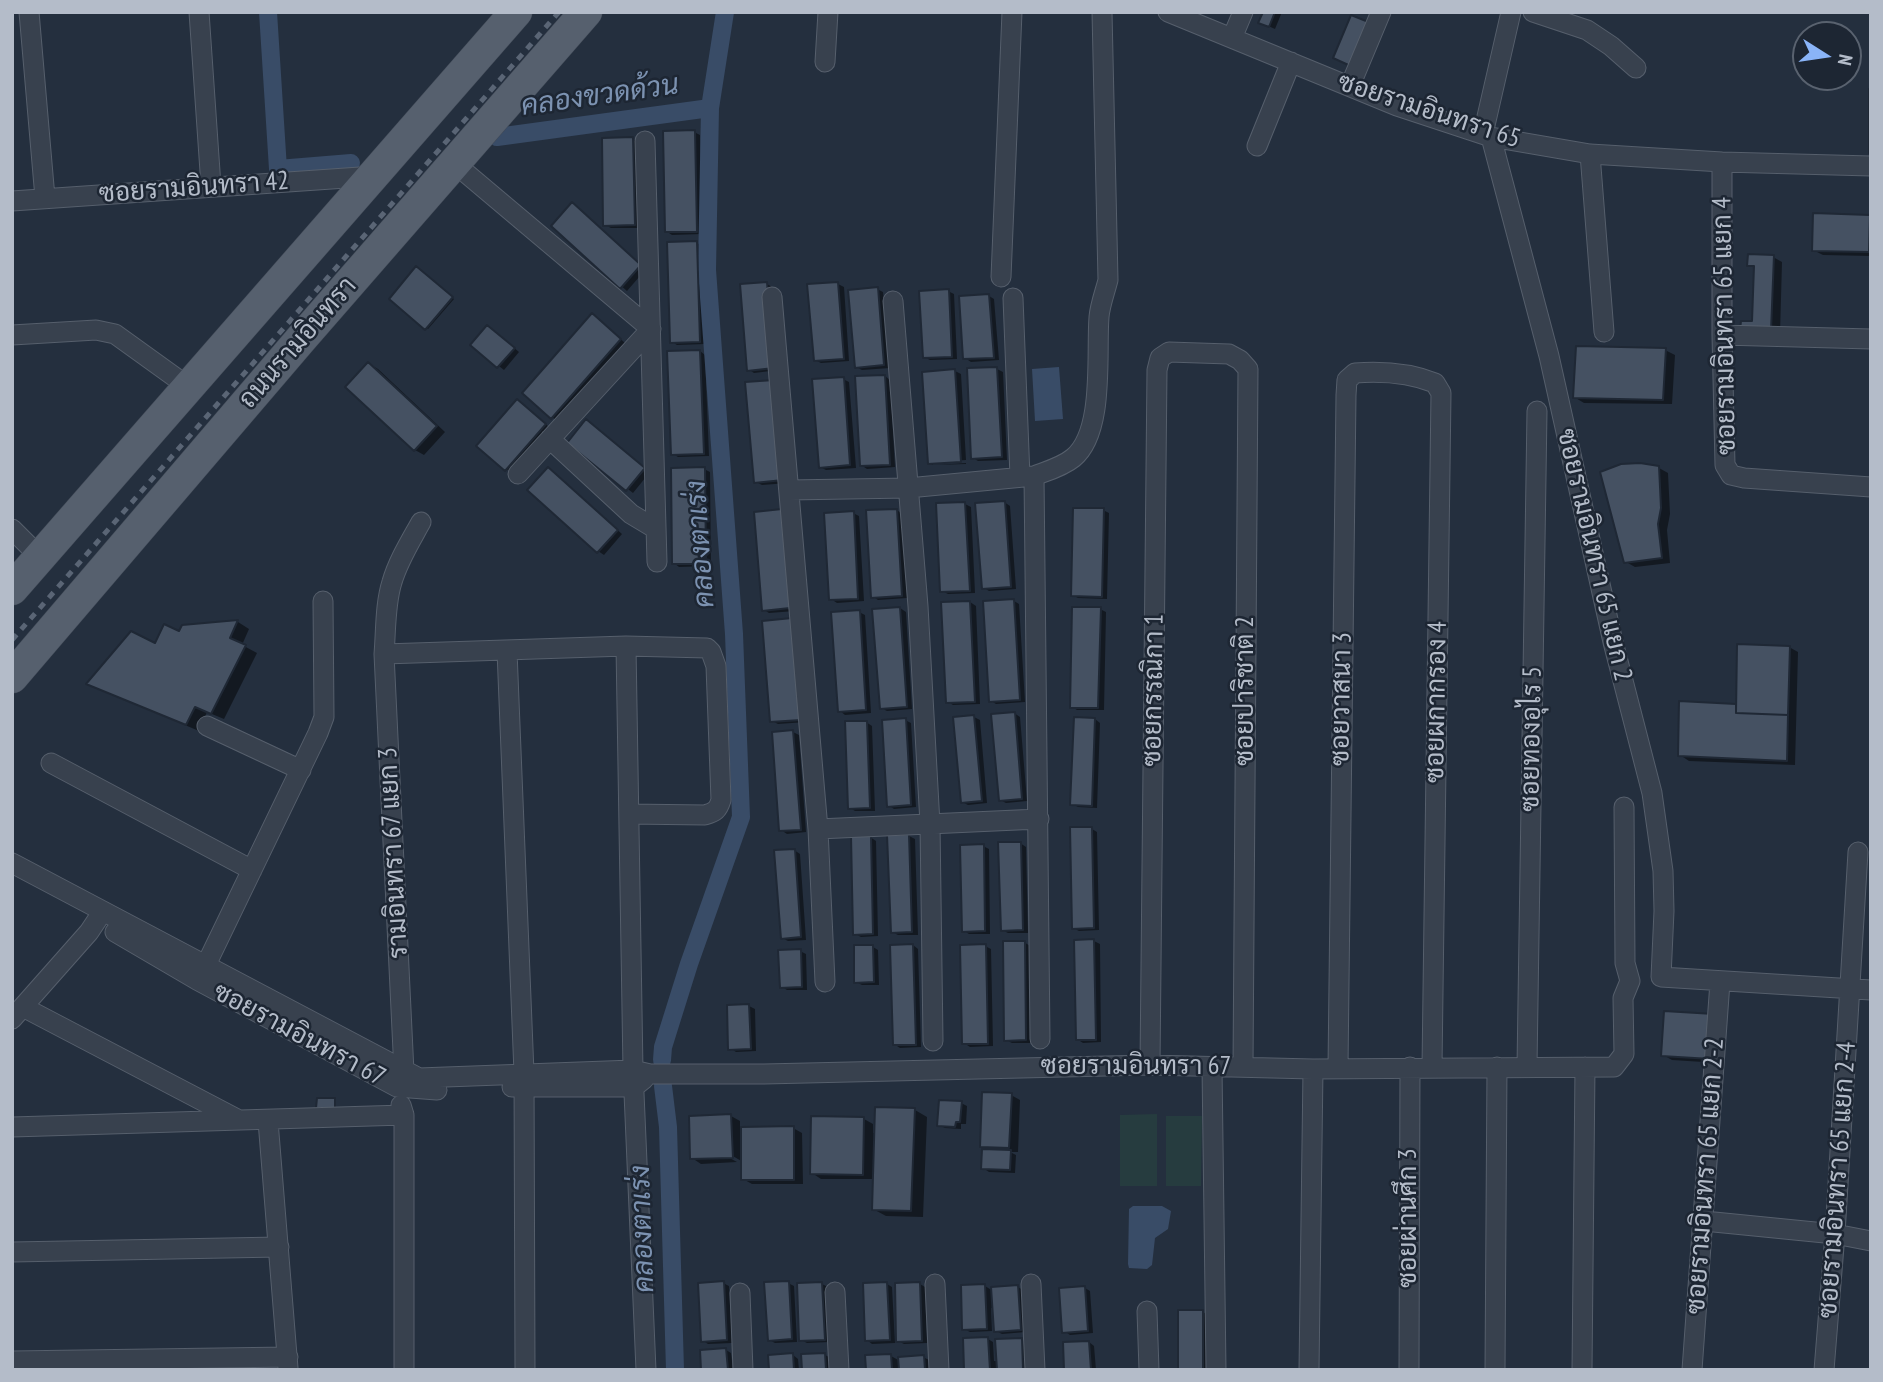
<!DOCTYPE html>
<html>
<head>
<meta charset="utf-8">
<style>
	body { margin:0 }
	#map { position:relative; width:1883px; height:1382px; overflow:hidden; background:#242f3e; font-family:"PT Sans Narrow",sans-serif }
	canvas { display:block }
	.frame { position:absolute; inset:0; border:14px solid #b4bcc9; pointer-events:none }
	.north { position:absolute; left:1792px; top:21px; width:70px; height:70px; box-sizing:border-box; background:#1d2633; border:2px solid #59626f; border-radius:50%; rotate:102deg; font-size:19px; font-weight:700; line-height:28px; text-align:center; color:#b4bcc9 }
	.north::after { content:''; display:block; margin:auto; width:24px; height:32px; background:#8ab4f8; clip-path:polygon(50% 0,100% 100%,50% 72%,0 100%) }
</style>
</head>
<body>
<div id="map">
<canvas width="1883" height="1382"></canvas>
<div class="frame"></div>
<div class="north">N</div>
</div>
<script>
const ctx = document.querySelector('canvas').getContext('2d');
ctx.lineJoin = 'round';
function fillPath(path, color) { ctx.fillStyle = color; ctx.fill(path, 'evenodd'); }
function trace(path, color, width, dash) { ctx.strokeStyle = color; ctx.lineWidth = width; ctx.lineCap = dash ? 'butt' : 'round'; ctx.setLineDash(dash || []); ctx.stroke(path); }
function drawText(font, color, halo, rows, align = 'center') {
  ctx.font = font + ' "PT Sans Narrow",Sarabun,sans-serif'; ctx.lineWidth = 5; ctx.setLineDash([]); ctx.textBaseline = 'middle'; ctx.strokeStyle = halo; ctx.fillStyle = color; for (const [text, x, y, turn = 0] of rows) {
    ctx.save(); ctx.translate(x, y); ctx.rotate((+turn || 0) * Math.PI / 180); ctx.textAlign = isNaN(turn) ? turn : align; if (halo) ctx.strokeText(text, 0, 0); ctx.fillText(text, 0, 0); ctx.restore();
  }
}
fillPath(new Path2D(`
	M1157 1114V1186H1120V1115Z
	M1166 1116H1202L1201 1186H1166Z`), '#263c3f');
fillPath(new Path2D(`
	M1059 367 1063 419 1035 421 1032 369Z
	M1133 1206H1162L1171 1211 1168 1229 1155 1238 1152 1265 1147 1269 1129 1268 1128 1264 1129 1209Z`), '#394c67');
fillPath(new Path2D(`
	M1265 12H1282L1275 29 1266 25Z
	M694 132 700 135 702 234 672 235 666 231Z
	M633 139 638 142 640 228H611L605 225Z
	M578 208 646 269 627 291 553 226Z
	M1870 217 1871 256 1823 255 1813 250Z
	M697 243 703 246 705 344 677 345 672 342Z
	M1773 257 1782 262 1780 335 1754 323 1756 269 1749 265Z
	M419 269 454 299 428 329 426 328Z
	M767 284 772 287 779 370 754 373 748 369Z
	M838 284 844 287 849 361 821 363 815 360Z
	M877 289 883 292 890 368 862 370 856 367Z
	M948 291 954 294 957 359 930 360 924 357Z
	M989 296 994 299 999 360 971 362 965 358Z
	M598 319 625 343 557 421 552 417Z
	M493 330 519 352 504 370 472 345Z
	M1665 350 1675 355 1672 404 1584 403 1574 397Z
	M700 351 705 355 709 456 678 457 673 454Z
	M369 364 378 369 445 432 424 455 415 450Z
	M997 369 1003 372 1007 460 978 461 973 458Z
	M955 371 961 374 966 460 933 462V465L929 463Z
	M885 376 890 380 895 467 867 469 861 465Z
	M843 379 849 382 856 468 826 470 820 467Z
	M747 384 788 483 762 485 756 482Z
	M523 404 550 428 511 472 506 469Z
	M586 422 650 472 633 493 569 443Z
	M966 463V464L934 465Z
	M1659 468 1668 473 1670 514 1667 530 1670 563 1635 567 1626 562Z
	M548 469 622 534 604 555 598 551Z
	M704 469 710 472 711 566 679 567 674 563Z
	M1004 502 1010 506 1016 589 989 591 984 588Z
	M965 504 971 507 975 593 948 594 942 591Z
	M897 510 902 514 907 598 878 600 872 596Z
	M1103 510 1109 513 1107 599 1078 598 1072 595Z
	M853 513 859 516 864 601 837 603 831 599Z
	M788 514 795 611 769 613 764 610Z
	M1014 601 1019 604 1025 702 996 704 991 701Z
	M970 602 976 606 980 704 953 705 948 702Z
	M900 608 906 612 912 709 887 711 881 708Z
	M1100 609 1106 612 1104 710H1077L1072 707Z
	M859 612 865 615 871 713 845 715 840 711Z
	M792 620 806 722 778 724 772 721Z
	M238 622 249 629 242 645 257 653 224 719 207 712 199 731 88 684 180 633 183 627Z
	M1789 647 1798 652 1795 765 1689 761 1680 755 1681 703 1738 706Z
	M1014 713 1020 717 1027 801 1006 803 1000 800Z
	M974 717 980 720 987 803 968 805 962 802Z
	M1095 719 1100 723 1097 808 1078 807 1072 804Z
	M905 720 911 723 916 807 894 809 888 805Z
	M866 722 872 726 875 811H855L850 808Z
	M793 732 799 735 806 832 787 834 781 830Z
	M1092 829 1097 832 1099 930 1079 931 1073 928Z
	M909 836 915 839 918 935H898L892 932Z
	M870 837 876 841 878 936 861 937 855 934Z
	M1020 843 1026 847 1028 933H1008L1002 930Z
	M983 846 989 849 990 934H969L964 931Z
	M794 850 800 854 806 940 788 941 782 938Z
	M1094 941 1100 944 1101 1042 1083 1043 1077 1039Z
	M1024 942 1030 946 1031 1043H1012L1006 1040Z
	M913 945 918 949 921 1047 900 1048 894 1044Z
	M985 946 991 949 993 1046 970 1047 964 1043Z
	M873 947 878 950 879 985H862L856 982Z
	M800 951 806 954 807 990H787L782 987Z
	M749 1006 755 1009 756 1051 736 1052 730 1048Z
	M1666 1013 1719 1063 1672 1060 1663 1055Z
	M1011 1095 1020 1100 1018 1152H1010L1016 1155 1015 1173 989 1172 983 1168 991 1151 982 1146Z
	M961 1103 967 1106 966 1124H961V1129L945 1128 939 1125Z
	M915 1110 927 1117 923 1217 886 1216 873 1209 875 1179H821L812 1173 813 1118 864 1119 873 1124V1133H876Z
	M731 1116 740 1121V1129L793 1128 802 1133 803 1184H752L743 1179V1162L726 1152 724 1155 737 1162 701 1164 692 1158Z
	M723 1283 729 1286 732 1343 708 1344 703 1341Z
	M788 1283 794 1286 797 1342 775 1343 769 1340Z
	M822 1284 828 1287 830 1342 807 1343 801 1340Z
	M887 1284 892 1287 895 1343 872 1344 867 1340Z
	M920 1284 925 1287 927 1343 904 1344 898 1341Z
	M985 1286 993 1291 1018 1287 1023 1290 1026 1332 1002 1334 996 1331 994 1308H991L992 1331 970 1332 964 1329Z
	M1085 1288 1090 1291 1093 1333 1070 1335 1064 1331Z
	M1203 1312 1208 1315V1370H1179Z
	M988 1339 993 1342 994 1361H998L1022 1339 1027 1343 1029 1370H966Z
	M1089 1342 1094 1346 1096 1370H1066Z
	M726 1350 731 1353 733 1370H703Z
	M793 1355 798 1359 799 1370H770Z
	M825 1355 831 1358V1370H803Z
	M891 1356 900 1361 923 1357 929 1360 930 1370H867Z`), '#0007');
trace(new Path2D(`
	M268 12 278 169 351 163
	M497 137 710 108
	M662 1060 663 1047 689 964 741 817 734 634 707 270 710 108 725 12
	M663 1086 668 1127 675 1370`), '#394c67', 18);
const building = new Path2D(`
	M1263 12H1275L1269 27 1258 23Z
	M1351 15 1371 23 1355 68 1333 58Z
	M1869 89H1871V153H1869Z
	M695 130 697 232H665L663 131Z
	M633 137 635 225 603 226 602 138Z
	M572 202 641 265 620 289 551 226Z
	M1813 213 1870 215 1869 252 1812 251Z
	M697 241 700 342 670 343 667 242Z
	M1748 254 1774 255 1771 331 1740 330 1741 321H1752L1754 266H1747Z
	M416 266 453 297 425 330 389 299Z
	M767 282 774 368 747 371 740 284Z
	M838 282 844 359 814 361 807 284Z
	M878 287 884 365 855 368 848 290Z
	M949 289 952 357 923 358 919 291Z
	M989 294 994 358 963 359 959 296Z
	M592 313 621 339 551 419 522 393Z
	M487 325 515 348 497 368 470 345Z
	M1576 346 1666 348 1663 400 1573 398Z
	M700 350 704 454 671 455 667 351Z
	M368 362 437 426 414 451 345 387Z
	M997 367 1002 457 971 459 967 368Z
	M955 369 961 462 928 464 922 372Z
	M885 375 890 465 860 466 855 376Z
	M844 377 850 465 819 468 812 379Z
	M774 380 783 480 754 483 745 382Z
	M517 399 546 424 505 471 476 446Z
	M586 419 645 468 626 491 567 443Z
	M1640 463 1659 466 1661 508 1658 524 1662 558 1624 563 1600 472 1621 464Z
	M548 467 618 530 597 553 527 490Z
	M705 467 706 564H672L671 468Z
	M1005 501 1011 587 982 589 975 503Z
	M965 502 970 591 940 592 936 503Z
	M1073 508H1104L1102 597 1071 596Z
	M782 509 790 608 762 611 754 512Z
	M897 509 902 596 871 598 866 510Z
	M854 511 858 599 829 600 824 513Z
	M1014 599 1020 700 989 702 983 601Z
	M970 601 975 702 946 703 941 602Z
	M900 607 907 707 880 709 872 609Z
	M1072 607H1101L1098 708H1070Z
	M860 610 866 710 838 712 831 612Z
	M792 618 801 720 770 722 762 621Z
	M238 620 230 638 246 645 211 714 195 707 186 725 86 684 131 631 155 643 164 624 179 631 182 625Z
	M1737 644 1790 646 1788 715 1736 713Z
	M1679 701 1736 704V713L1788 715 1787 761 1678 756Z
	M1015 712 1022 799 999 801 991 714Z
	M974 715 982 801 961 803 953 717Z
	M1074 717 1095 718 1092 806 1070 805Z
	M906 718 911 805 887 807 882 720Z
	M845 721H867L870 808 848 809Z
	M793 730 801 830 779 831 772 732Z
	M1070 827H1092L1094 928 1072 929Z
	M909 834 912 932 891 933 887 835Z
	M851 836H871L873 934 853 935Z
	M998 842H1021L1023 930 1001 931Z
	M984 844 985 931 962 932 960 845Z
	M795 849 801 937 781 939 774 850Z
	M1094 939 1096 1040H1076L1074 940Z
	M1003 941H1025L1026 1040 1004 1041Z
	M913 944 916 1045H893L890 945Z
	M986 944 988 1044H962L960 945Z
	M854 945H873L874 982 854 983Z
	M801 949 802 987 780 988 778 950Z
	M749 1004 751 1049 728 1050 727 1005Z
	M1664 1011 1714 1014 1711 1059 1661 1056Z
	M982 1092 1012 1093 1009 1148 980 1147Z
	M317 1098H335V1108H316Z
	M939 1100 962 1101 960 1122H956L955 1127 937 1126Z
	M875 1107 915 1108 911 1211 872 1210Z
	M731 1114 733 1158 690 1159 689 1116Z
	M811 1116 864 1117 863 1175 810 1174Z
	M794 1126V1180H741V1127Z
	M982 1149 1011 1150 1010 1170 981 1169Z
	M724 1281 727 1340 701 1342 698 1283Z
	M789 1281 792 1339 768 1341 764 1282Z
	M822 1282 825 1340 799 1341 797 1283Z
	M887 1282 890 1340 865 1341 863 1283Z
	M920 1282 922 1341 896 1342 895 1283Z
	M985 1284 987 1329 962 1330 961 1285Z
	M1018 1285 1021 1330 994 1332 991 1287Z
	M1085 1286 1088 1331 1062 1333 1059 1288Z
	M1178 1310H1203V1370H1178Z
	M988 1337 990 1370H964L963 1338Z
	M1022 1338 1023 1370H997L995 1339Z
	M1089 1341 1091 1370H1064L1063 1342Z
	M726 1348 728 1370H701L700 1350Z
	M793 1353 794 1370H769L768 1355Z
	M825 1353 826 1370H802L801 1354Z
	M891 1354 892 1370H866L865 1355Z
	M924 1355 925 1370H899L898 1357Z`);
fillPath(building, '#455162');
trace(building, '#1f2835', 2);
const street = new Path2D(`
	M29 12 45 198
	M199 12 211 186
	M1168 12 1397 106 1491 137 1590 154 1722 162 1871 166
	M1533 12 1587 30 1611 46 1636 68
	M1232 38 1243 12
	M825 62 828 12
	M1350 86 1381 12
	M1483 134 1511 12
	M1491 137 1549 356 1613 642 1652 793 1663 871 1664 911 1661 977 1871 990
	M645 141 657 562
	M1257 146 1291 62
	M1590 154 1604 332
	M1722 162V335L1725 465 1731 475 1744 478 1871 487
	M454 163 651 329 518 474
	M12 201 375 176
	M1001 277 1012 12
	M772 297 818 829 825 982
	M1013 298 1020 477
	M893 301 918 606 930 824 933 1041
	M12 335 96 330 115 334 190 388
	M1722 335 1871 339
	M550 439 631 514 656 529
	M789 490 908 488 1034 476
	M12 529 40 557
	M626 646 633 1070 646 1370
	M507 651 524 1073 525 1370
	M384 654 626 646 707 648 711 652 716 666 721 800C718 810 715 812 705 815L629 814
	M207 726 301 770
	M51 763 252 870
	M1624 807 1625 963 1630 981
	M818 829 1039 819
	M12 863 419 1078 633 1070 650 1074H764L1150 1065 1313 1069 1614 1067 1624 1054 1623 998 1630 981
	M115 932 197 980 397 1087 437 1090
	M205 967 318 733 324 717 323 601
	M23 1007 239 1120
	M12 1019 89 932 103 911
	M1040 1039 1034 476C1047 471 1062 467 1073 458 1105 432 1096 354 1099 317 1100 305 1105 292 1108 280L1102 12
	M1150 1065 1157 370 1160 358 1169 352 1229 354 1240 360 1248 369 1243 1067
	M1212 1067 1216 1370
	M1527 1067 1537 411
	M1338 1068 1346 395 1347 380 1355 373C1382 371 1410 373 1435 383L1441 393 1432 1067
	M400 1080 404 1072 384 654C386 630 385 604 392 582 398 561 410 542 421 522
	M512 1087H634L644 1079
	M401 1105 404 1115V1370
	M268 1121 288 1368
	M12 1127 404 1115
	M1704 1221 1835 1234 1871 1241
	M12 1252 279 1247
	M935 1284 939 1370
	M1031 1284 1035 1370
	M835 1292 839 1370
	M740 1293 743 1370
	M1147 1311 1149 1370
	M12 1361 288 1357
	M1309 1370 1313 1069
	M1409 1370 1410 1067
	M1495 1370 1497 1067
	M1582 1370 1585 1067
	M1692 1370 1720 982
	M1824 1370 1835 1234 1858 852`);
const primary = new Path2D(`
	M12 589 516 12
	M12 677 301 339 586 12`);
trace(street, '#565f6c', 21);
trace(primary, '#414a57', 33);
trace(street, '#38414e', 19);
trace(primary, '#56606e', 32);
trace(new Path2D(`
	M12 640 559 12`), '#5a6575', 5, [7, 7]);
drawText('26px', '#b4bcc9', '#1d2633', [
	["ซอยรามอินทรา 65",1429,111,18],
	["ซอยรามอินทรา 42",194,188,-4],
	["ซอยรามอินทรา 65 แยก 4",1725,326,-91],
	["ถนนรามอินทรา",298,343,-49],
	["ซอยรามอินทรา 65 แยก 2",1594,555,77],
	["ซอยกรรณิกา 1",1154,690,-89],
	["ซอยปาริชาติ 2",1246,691,-90],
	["ซอยวาสนา 3",1342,699,-89],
	["ซอยผกากรอง 4",1437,702,-89],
	["ซอยทองอุไร 5",1532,739,-89],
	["รามอินทรา 67 แยก 3",394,853,-93],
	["ซอยรามอินทรา 67",299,1035,28],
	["ซอยรามอินทรา 67",1136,1067],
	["ซอยรามอินทรา 65 แยก 2-2",1706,1176,-86],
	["ซอยรามอินทรา 65 แยก 2-4",1838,1180,-86],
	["ซอยผ่านศึก 3",1409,1218,-90]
]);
drawText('italic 28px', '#7c92b1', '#1d2633', [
	["คลองขวดด้วน",600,96,-8],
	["คลองตาเร่ง",701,544,-94],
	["คลองตาเร่ง",643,1229,-92]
]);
</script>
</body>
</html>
